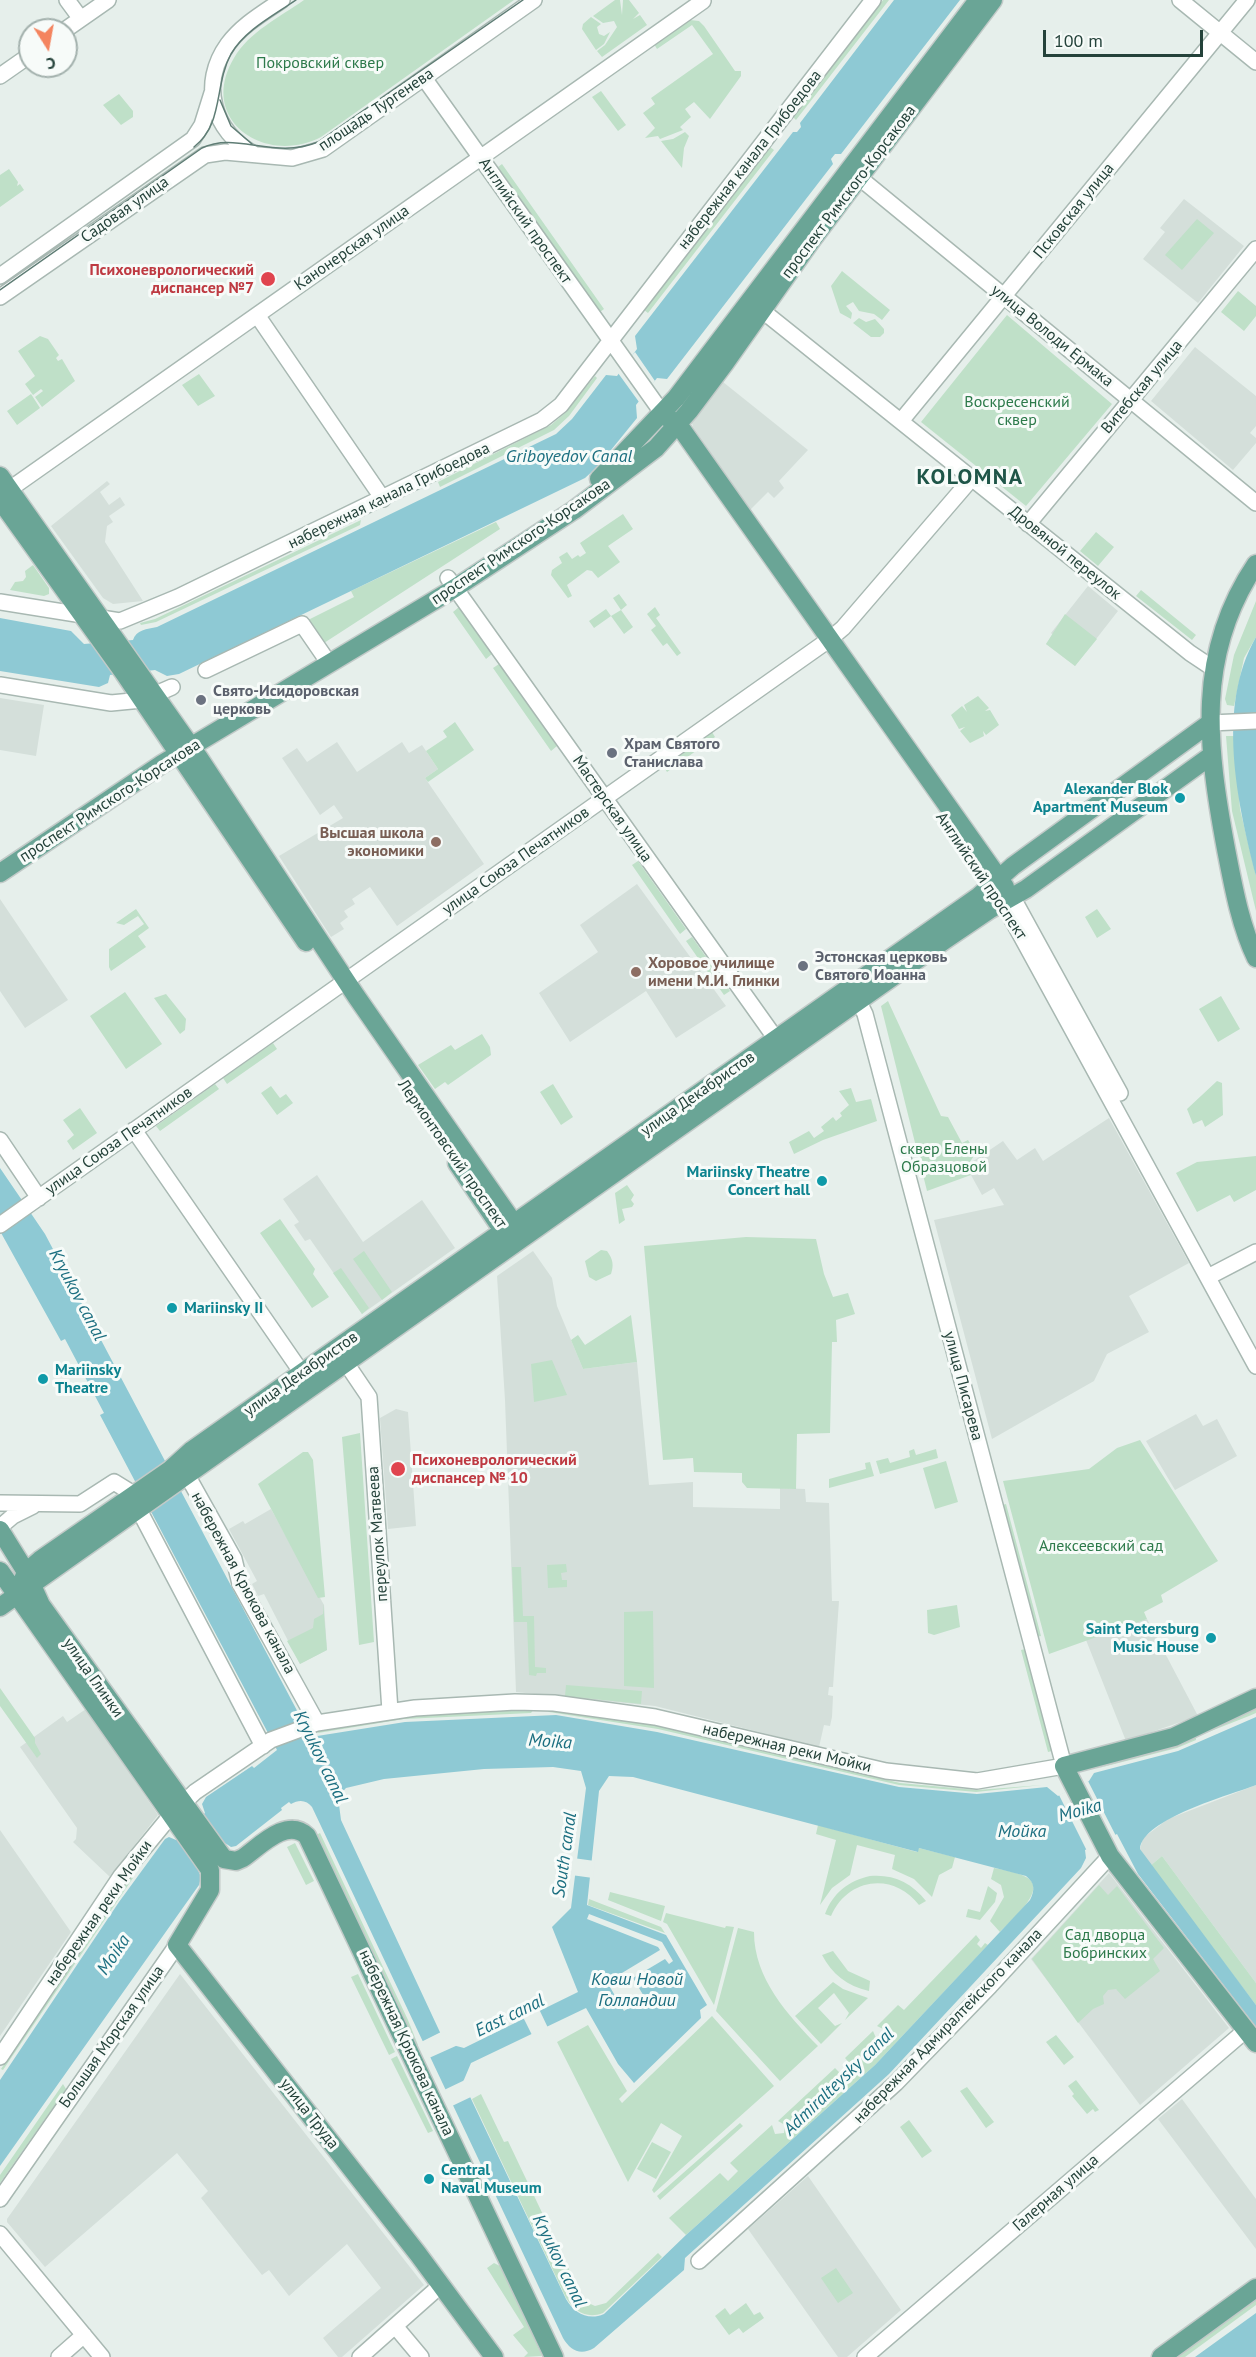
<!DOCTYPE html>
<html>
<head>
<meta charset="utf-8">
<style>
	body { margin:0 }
	#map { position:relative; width:1256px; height:2357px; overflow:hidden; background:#e6efeb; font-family:"PT Sans",sans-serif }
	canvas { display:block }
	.north { position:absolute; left:18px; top:18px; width:60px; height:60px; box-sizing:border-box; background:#f7fbf9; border:2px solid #a3b1ad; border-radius:50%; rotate:169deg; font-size:16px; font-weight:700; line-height:24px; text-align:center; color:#24423a }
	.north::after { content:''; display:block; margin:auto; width:21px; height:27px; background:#f4845f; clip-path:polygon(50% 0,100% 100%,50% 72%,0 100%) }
	.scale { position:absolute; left:1043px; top:30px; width:160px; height:27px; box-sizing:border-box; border:3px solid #24423a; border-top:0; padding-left:8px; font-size:18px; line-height:21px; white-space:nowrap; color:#24423a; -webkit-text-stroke:4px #f7fbf9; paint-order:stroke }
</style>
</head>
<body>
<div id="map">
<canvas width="1256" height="2357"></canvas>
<div class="north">С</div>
<div class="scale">100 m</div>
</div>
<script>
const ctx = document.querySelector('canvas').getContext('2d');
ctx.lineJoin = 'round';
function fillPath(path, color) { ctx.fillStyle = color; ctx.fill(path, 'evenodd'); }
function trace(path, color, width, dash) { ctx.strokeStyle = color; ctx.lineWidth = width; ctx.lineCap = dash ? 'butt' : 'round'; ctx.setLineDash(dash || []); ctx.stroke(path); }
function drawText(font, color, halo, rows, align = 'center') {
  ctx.font = font + ' "PT Sans",sans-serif'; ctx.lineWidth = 6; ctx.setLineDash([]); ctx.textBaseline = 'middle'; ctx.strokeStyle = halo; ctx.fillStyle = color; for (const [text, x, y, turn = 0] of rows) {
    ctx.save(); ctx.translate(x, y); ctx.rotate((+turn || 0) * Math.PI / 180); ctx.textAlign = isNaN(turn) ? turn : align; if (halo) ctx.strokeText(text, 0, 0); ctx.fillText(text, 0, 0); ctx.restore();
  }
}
fillPath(new Path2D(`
	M1184 199 1244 246 1198 303 1143 259 1165 232 1160 228Z
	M1195 347 1256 396V426L1250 433 1256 438V443L1233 470 1151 401Z
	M723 382 808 450 779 481 784 488 774 498 768 492 750 510 693 427 692 423Z
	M107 481 110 484 100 492 109 505 120 497 125 505 109 516 113 522 107 526 105 542 143 601 113 604 103 598 51 526Z
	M1088 586 1118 611 1075 666 1046 644 1053 635 1051 633Z
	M0 698 44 705 36 756 0 750Z
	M337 742 357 772 402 742 409 753 422 745 438 769 425 778 484 864 397 926 370 887 352 899 355 904 344 911 348 917 340 923 344 929 331 937 279 856 343 818 334 805 320 815 282 758 297 748 307 762Z
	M637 884 726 1006 676 1038 646 991 570 1042 539 993 598 952 580 925Z
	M0 899 68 1000 25 1028 0 991Z
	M1109 1118 1189 1263 1129 1296 1149 1332 1107 1354 1094 1381 992 1439 934 1220 1004 1205 994 1188 982 1195 966 1166 1003 1141 1017 1160 1035 1148 1043 1161Z
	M317 1175 363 1242 422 1200 455 1248 362 1314 310 1239 305 1241 294 1225 299 1222 283 1199Z
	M533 1251 552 1278 557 1306 583 1369 637 1362 649 1485 693 1482V1507L780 1509V1488L805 1489 806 1502 829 1503 832 1601H839L833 1687H829L828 1695 833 1696 832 1717 830 1726 824 1725 819 1747 655 1706 516 1692 505 1400 497 1276Z
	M396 1409 408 1412 416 1526 388 1529 380 1418Z
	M1196 1414 1203 1426 1217 1419 1237 1456 1175 1490 1146 1441Z
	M271 1509 324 1605 327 1650 300 1664 264 1594 258 1596 252 1584 257 1581 229 1529 243 1521 245 1524Z
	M1147 1619 1198 1716 1126 1741 1086 1640Z
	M86 1709 158 1815 110 1877 73 1842 76 1839 77 1828 20 1747 63 1716 67 1722Z
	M1256 1785V1983L1162 1856 1150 1866 1140 1849 1143 1838 1168 1819Z
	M0 1830 71 1932 0 2036Z
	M1109 1873 1229 2028 1140 2105 1031 1959Z
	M180 1974 424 2285 342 2357H338L323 2338 381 2288 347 2244 289 2296 269 2270 262 2275 201 2198 208 2191 177 2153 45 2267 7 2222V2219Z
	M1182 2099 1256 2199V2249L1158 2119Z
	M808 2176 901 2310 847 2357H838L748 2229Z`), '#d4dfda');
fillPath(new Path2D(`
	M304 0H514L321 137C265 166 197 120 234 58 249 32 280 17 304 0Z
	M615 0H620L622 15 623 0H629L639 13 633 19 640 15 647 25 602 57 597 51 605 45 617 27 614 21 603 23 593 16Z
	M883 0H889L796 120 793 117Z
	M591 17 601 24 597 27 599 34 604 36 610 32 604 44 596 50 582 29 583 24Z
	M690 20 699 21 704 26 735 71H741V76L710 119 694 102 685 109 691 117 680 127 683 130 660 139 658 136 645 138 655 128 643 113 655 104 651 98 713 54 692 25 657 49 654 44Z
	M601 91 626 125 618 131 592 97Z
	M119 94 133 111V117L121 125 103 105Z
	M685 132 689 136 684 148 682 168 661 141 673 139Z
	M770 147 774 150 648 313 644 310Z
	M502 164 604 309 600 312 498 167Z
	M9 169 18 182 17 186 20 184 24 190 0 207V175Z
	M1197 219 1214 233 1182 270 1165 255Z
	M842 271 890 310 882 320 874 314 859 311 853 302 846 306 852 313 851 319 840 313 831 286Z
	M1238 291 1256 306V316L1244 331 1221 312Z
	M1007 315 1112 404 1026 506 921 422Z
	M859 318 866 322 875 319 884 329V333L880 337H871L853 323Z
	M40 336 48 339 59 355 56 358 58 361 62 359 75 381 42 407 35 397 43 391 41 389 33 395 25 384 35 376 18 351Z
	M199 374 215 396 198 406 182 385Z
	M595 376 597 378 569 416 554 430 440 487 438 482 551 425 565 413Z
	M31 394 40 408 17 425 7 411Z
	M623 514 633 529 608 546 620 562 598 578 592 571 587 570 567 585 572 596 568 598 551 575 552 570 562 563 559 557 567 552 572 559 578 555 580 557 586 553 580 543Z
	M361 520 360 525 156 622 141 625 140 623 155 619Z
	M496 522 500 529 324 643 309 623 308 620 354 597 351 591Z
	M1096 532 1114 547 1098 566 1080 551Z
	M33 565 49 588V594L44 596 10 590 15 582 23 581 26 577 25 571Z
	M1141 590 1196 635 1192 640 1136 596Z
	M619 594 627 605 621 610 633 627 624 634 611 616 594 628 589 621 606 609 611 616 621 610 613 598Z
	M1256 601V637L1244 658 1234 706 1227 705 1225 699 1234 655Z
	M459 607 492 654 486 659 453 612Z
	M655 607 660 615 656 618 681 653 677 656 667 643 663 646 651 630 656 626 647 614Z
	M1065 614 1097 639 1075 666 1046 644Z
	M499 664 557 746 551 751 493 668Z
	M978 696 989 708 985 711 990 710 999 725 986 735 983 731 984 736 970 743 960 731 965 727 959 729 951 715 962 706 967 712 964 705Z
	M455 722 474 750 428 782 425 778 438 769 426 751 447 737 443 731Z
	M712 732 715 737 667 772 664 767Z
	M1226 736H1234L1240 809 1256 876V911L1232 811Z
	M638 861 686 929 680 934 632 865Z
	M136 909 149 928 138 936 146 947 111 971 109 967V949L144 924 138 916 124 925 116 923Z
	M1097 909 1111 929 1097 938 1085 917Z
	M692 937 730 991 724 995 686 941Z
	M125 992 162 1044 126 1069 90 1016Z
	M166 994 186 1019 185 1030 180 1034 154 998Z
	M1221 996 1240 1029 1218 1042 1199 1009Z
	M888 1001 941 1116 948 1117 962 1143 968 1140 976 1153 967 1166 971 1175 927 1191 881 1006Z
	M482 1034 490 1047 491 1055 448 1085 445 1082 435 1089 418 1065 451 1045 455 1050Z
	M273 1043 277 1049 227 1084 223 1078Z
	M1217 1081 1222 1083 1223 1115 1205 1127 1202 1120 1193 1124 1187 1109Z
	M215 1084 219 1089 160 1131 156 1126Z
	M553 1084 573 1117 561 1125 540 1092Z
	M271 1086 280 1098 286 1094 293 1103 277 1115 261 1093Z
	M851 1088 856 1102 871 1099 877 1121 823 1140 794 1154 789 1142 809 1131 814 1138 824 1131 821 1127 833 1117 836 1121 842 1116 840 1113 849 1105 839 1091Z
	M80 1108 97 1133 73 1150 67 1141 74 1135 63 1120Z
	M1256 1156V1190L1234 1202 1230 1195 1197 1212 1176 1173 1197 1162Z
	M627 1185 634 1195 631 1200 634 1204 632 1207 622 1209 625 1220 619 1224 615 1193Z
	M280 1219 315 1269 313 1274 329 1297 312 1308 260 1233Z
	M746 1237 816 1239 824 1274 833 1297 848 1293 855 1314 836 1320 837 1342H832L830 1433 797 1434 796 1489 747 1488 742 1482V1473L694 1472 693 1458 663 1460 644 1246Z
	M601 1250 607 1251C613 1259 614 1265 611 1274L596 1281 589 1277 585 1261Z
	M364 1251 392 1292 382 1300 353 1259Z
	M341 1268 369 1308 362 1314 333 1273Z
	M631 1315 637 1362 583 1369 571 1340 578 1335 585 1345Z
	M552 1360 567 1395 534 1402 531 1364Z
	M360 1433 374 1642 359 1645 342 1437Z
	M1140 1440 1218 1561 1161 1595 1163 1602 1144 1612 1147 1619 1049 1654 1003 1481 1089 1469 1117 1448Z
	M914 1449 916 1455 936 1449 938 1458 880 1474 876 1461 888 1458 890 1463 910 1457 909 1451Z
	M303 1452H308L313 1460 325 1597 318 1598 258 1484Z
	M946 1461 958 1502 935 1509 923 1468Z
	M870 1462 874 1476 829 1488V1479L866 1469 865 1463Z
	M1006 1504 1041 1636 1037 1637 1002 1505Z
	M566 1564 567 1572 561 1573 562 1580H567V1587L548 1588 547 1565Z
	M521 1567 523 1616H534L535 1667 546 1668V1673H537L536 1676 529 1675 527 1622H514L512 1567Z
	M323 1603 327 1650 300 1664 287 1641 313 1628 314 1619 323 1614Z
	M957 1605 960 1627 934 1635 928 1633 927 1610Z
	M653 1611 654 1688 624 1686V1612Z
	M1025 1649 1052 1751 1048 1752 1021 1650Z
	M566 1685 642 1691 641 1704 565 1696Z
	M0 1688 35 1738V1743L41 1754 37 1758 0 1706Z
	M1256 1708V1713L1249 1716 1196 1737V1740L1177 1748 1095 1769 1176 1744Z
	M534 1709 531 1713 404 1719 318 1733 320 1729 404 1715Z
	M546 1709 659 1724 900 1783 977 1790 1042 1785 976 1792 899 1785 658 1729 549 1712Z
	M818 1825 917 1852 919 1848 955 1857 952 1868 939 1875 932 1897 914 1879 892 1869 895 1855 857 1845 850 1875 832 1888 820 1905 836 1840 816 1834Z
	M320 1833 408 2020 418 2045 414 2044 314 1836Z
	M295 1843 314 1881 306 1885 287 1847Z
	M1162 1856 1256 1983V2005L1150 1866Z
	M994 1868C1004 1870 1017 1872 1026 1877 1050 1889 1009 1922 1000 1932L990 1921 1004 1897 1001 1885 991 1879Z
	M870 1876C893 1874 911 1882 926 1901L919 1905C894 1872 848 1877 831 1916L825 1914C833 1893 848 1881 870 1876Z
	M131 1877 133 1878 3 2070 1 2069Z
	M1099 1885 1108 1895 1117 1886 1164 1948 1153 1959 1160 1971 1125 1999 1116 1989 1108 1990 1103 1996 1104 2004 1093 2009 1078 2023 1032 1959Z
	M988 1886 997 1893 995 1902 980 1920 966 1917 968 1909 980 1912Z
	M610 1892 665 1906 661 1921 608 1900Z
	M589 1899 661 1927 665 1933 588 1905Z
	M666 1913 725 1928 726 1926 734 1927 714 2005 667 1924 663 1922Z
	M738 1928 754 1932C754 1979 788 2015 818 2046L780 2081 716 2011Z
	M976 1935 980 1940 977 1944 981 1948 985 1943 988 1945 875 2065 686 2235 669 2218 720 2173 728 2181 738 2171 730 2163 772 2125 775 2134 784 2133 785 2125 778 2121 835 2068 844 2077 853 2067 845 2058 873 2031 876 2038H883L885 2030 877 2026 898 2005 904 2010Z
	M833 1951 848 1971 870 1981 869 1991C847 1986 832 1974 822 1955Z
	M358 1974 395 2052 389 2055 351 1977Z
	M833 1982 843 1989 868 1998 845 2020 849 2013 834 1993 818 2008 835 2026 842 2023 821 2044 795 2016Z
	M712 2016 774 2086 654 2193 652 2190 682 2136 661 2123 628 2182 557 2042 588 2025 627 2091 619 2099 622 2103Z
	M1056 2035 1074 2057 1064 2065 1046 2042Z
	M397 2056 433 2131 428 2133 391 2059Z
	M1076 2080 1099 2110 1095 2112 1093 2109 1087 2114 1072 2096 1074 2094 1068 2086Z
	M63 2084 66 2089 0 2183V2175Z
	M967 2087 994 2122 986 2128 960 2091Z
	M481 2094 504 2142 508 2141 584 2301 595 2306 606 2303 658 2253 662 2257 603 2313C587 2319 575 2312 566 2298L472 2099Z
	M909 2120 932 2151 922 2158 900 2127Z
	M740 2123 743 2126 660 2200 657 2196Z
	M652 2142 671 2152 656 2179 637 2169Z
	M494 2263 502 2267 542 2356 524 2357 528 2353 513 2335 524 2327 487 2268Z
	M836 2268 853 2293 838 2303 821 2278Z
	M1256 2297V2305L1185 2357H1173Z
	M746 2303 754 2315 760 2312 764 2318 743 2333 739 2328 729 2335 715 2316 725 2308 730 2315Z`), '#bfe0c8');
fillPath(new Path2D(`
	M894 0H960L841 154H835L831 159 833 164 667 379 657 378 636 405 637 418 598 466 585 478 179 674 167 676 155 670 110 675 108 683 99 687 0 671V618L71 631 84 644 133 640C136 630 147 629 157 627L556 434 572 419 606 375 617 376 637 349 635 336 793 132H797L801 127 800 123Z
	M1256 637V876C1237 801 1216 707 1256 637Z
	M0 1168 45 1234 311 1737 405 1722 556 1715 657 1732 899 1787 977 1794 1047 1787 1058 1796 1089 1781 1094 1773 1178 1751 1256 1717V1785C1230 1795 1142 1819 1140 1849L1256 2005V2027L1138 1874 1117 1834 1085 1850 1086 1858 1081 1868 889 2074 685 2258 684 2270 594 2348C580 2356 570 2350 563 2338L312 1807C307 1800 299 1799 291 1804L289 1802 281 1808 282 1810 236 1846 231 1847 225 1843 197 1868 201 1877 199 1885 0 2166V2080L119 1902 165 1839 169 1837 176 1840 205 1813 202 1804 206 1797 252 1766 254 1768 277 1750 100 1415 104 1413 65 1339 61 1341 0 1231ZM553 1767 581 1771 586 1788 571 1908 552 1927 578 1992 464 2048 445 2043 341 1820 338 1797 346 1788 384 1779 484 1769ZM609 1776 633 1777 918 1852 919 1848 1026 1876C1035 1883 1035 1890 1030 1900L875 2065 686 2235 604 2314C588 2321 574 2313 566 2299L463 2082 471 2063 586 2008 618 2064 634 2083 701 2018 700 2010 707 2005 666 1935 587 1905 599 1791Z
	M1256 2313V2357H1195Z`), '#8ec9d4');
fillPath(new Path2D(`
	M635 352 655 381 639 402 618 373Z
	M1088 1781 1116 1836 1087 1851 1059 1795Z
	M573 1858 595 1861 593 1878 571 1875Z
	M589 1914 662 1942 673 1961 669 1964 665 1959 633 1978 645 1998 624 2011 607 1982 660 1950 658 1947 587 1919Z
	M539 2009 549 2030 533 2037 523 2017Z
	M443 2031 447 2040 458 2045 429 2058 421 2042Z
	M467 2079 466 2082 473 2096 452 2106 444 2090Z`), '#e6efeb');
const minor = new Path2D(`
	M67 0 81 19
	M1180 0 1256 62
	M65 30 108 0
	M0 76 30 55
	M424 78 663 414
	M254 154C213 131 199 84 228 44 242 25 263 13 282 0
	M850 170 1256 503
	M0 276 193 139 202 125 212 93
	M0 297 205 155 225 152 292 158 323 149 534 0
	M754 304 1190 653 1214 669
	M257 315 383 499
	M901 421 1247 0
	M0 496 703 1
	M1028 524 1256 249
	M448 578 776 1039
	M0 602 120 621 178 597 542 420 561 405 581 379 873 0
	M206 670 302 624 324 656
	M0 685 111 703 142 700 172 687
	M1210 723 1256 721
	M1013 898 1120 1093
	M1003 903 1256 1366
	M134 1130 302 1373
	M0 1140 39 1198
	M0 1225 830 639 843 628 972 478
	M1208 1277 1256 1252
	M346 1363 369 1397 390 1711
	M187 1475 234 1559 240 1584 317 1723
	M0 1503 80 1504 114 1482 135 1495
	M139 1510 263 1746
	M0 1527 13 1516 33 1506
	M0 2057 121 1876 172 1814 195 1792 271 1740 317 1723 415 1708 515 1702 554 1703 655 1717 886 1771 977 1781 1064 1766 865 1014 859 1002 850 996
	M0 2199 177 1945
	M0 2234 102 2357
	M699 2261 896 2083 990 1986 1110 1856
	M395 2326 421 2357
	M59 2357 84 2335
	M360 2357 440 2286
	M865 2357 1246 2030`);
const major = new Path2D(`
	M668 418 678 424 1005 887
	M0 476 199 758 356 996 508 1215 516 1236
	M599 479 676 398 978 0
	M0 500 124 673 306 942
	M1256 564C1195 654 1207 747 1226 849 1233 885 1240 925 1256 958
	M0 873 162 764 455 588 574 510 656 448 689 411 725 363 811 241 993 0
	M457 1163 497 1222 512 1237
	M0 1530 26 1572 41 1605 224 1859 236 1861 243 1858C260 1846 287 1817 307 1836L554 2357
	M0 1571 210 1870V1890L177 1945 418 2254 494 2357
	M17 1595 26 1572 40 1560 170 1470 192 1450 979 896 1013 866 1210 723
	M0 1607 945 940 989 910 1026 889 1212 755
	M1256 1698 1174 1737 1064 1766 1110 1856 1256 2043
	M1161 2357 1256 2288`);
trace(minor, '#a8b8b2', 18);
trace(major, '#c2cac8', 21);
trace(minor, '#fff', 15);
trace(major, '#6aa596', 18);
trace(new Path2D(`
	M220 100 231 126 252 144
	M194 147C224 124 214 85 231 54 245 30 273 16 296 0
	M0 290 202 148C236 131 274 160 318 142L523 0`), '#5f7d75', 1.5);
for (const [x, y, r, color] of [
	[268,279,8,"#e0444e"],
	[201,700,6,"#6b7280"],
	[612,753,6,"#6b7280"],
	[1180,798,6,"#0f9aa8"],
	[436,842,6,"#8d6e63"],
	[803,966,6,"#6b7280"],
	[636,972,6,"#8d6e63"],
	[822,1181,6,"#0f9aa8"],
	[172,1308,6,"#0f9aa8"],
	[43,1379,6,"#0f9aa8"],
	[398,1469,8,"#e0444e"],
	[1211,1638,6,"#0f9aa8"],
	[429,2179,6,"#0f9aa8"]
]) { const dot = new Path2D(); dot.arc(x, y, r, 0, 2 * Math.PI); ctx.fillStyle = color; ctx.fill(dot); trace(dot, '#f7fbf9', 2); }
drawText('16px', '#2d7a4b', '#f7fbf9', [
	["Покровский сквер",320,63],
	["Воскресенский",1017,402],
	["сквер",1017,420],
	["сквер Елены",944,1149],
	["Образцовой",944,1167],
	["Алексеевский сад",1101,1546],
	["Сад дворца",1105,1935],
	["Бобринских",1105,1953]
]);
drawText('16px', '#24423a', '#f7fbf9', [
	["площадь Тургенева",376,110,-34],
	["набережная канала Грибоедова",750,160,-52],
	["проспект Римского-Корсакова",849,192,-53],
	["Садовая улица",125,210,-35],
	["Псковская улица",1074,211,-51],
	["Английский проспект",525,221,55],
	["Канонерская улица",352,248,-35],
	["улица Володи Ермака",1052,336,39],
	["Витебская улица",1142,387,-50],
	["набережная канала Грибоедова",389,496,-26],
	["проспект Римского-Корсакова",521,542,-34],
	["Дровяной переулок",1065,553,39],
	["проспект Римского-Корсакова",110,801,-33],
	["Мастерская улица",612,809,55],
	["улица Союза Печатников",516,861,-35],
	["Английский проспект",981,876,56],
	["улица Декабристов",698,1094,-35],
	["улица Союза Печатников",119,1141,-35],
	["Лермонтовский проспект",452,1154,55],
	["улица Декабристов",301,1374,-35],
	["улица Писарева",963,1386,75],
	["переулок Матвеева",378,1534,-94],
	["набережная Крюкова канала",243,1583,62],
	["улица Глинки",93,1678,55],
	["набережная реки Мойки",787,1748,13],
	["набережная реки Мойки",99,1913,-55],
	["набережная Адмиралтейского канала",948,2026,-46],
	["Большая Морская улица",112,2037,-55],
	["набережная Крюкова канала",406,2043,65],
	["улица Труда",309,2114,52],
	["Галерная улица",1056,2193,-41]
]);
drawText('bold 16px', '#be3a42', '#f7fbf9', [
	["Психоневрологический",254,270],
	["диспансер №7",254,288],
	["Психоневрологический",412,1460,"left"],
	["диспансер № 10",412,1478,"left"]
], 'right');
drawText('bold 16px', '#5b616d', '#f7fbf9', [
	["Свято-Исидоровская",213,691],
	["церковь",213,709],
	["Храм Святого",624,744],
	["Станислава",624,762],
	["Эстонская церковь",815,957],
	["Святого Иоанна",815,975]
], 'left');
drawText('bold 16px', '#0d838f', '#f7fbf9', [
	["Alexander Blok",1168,789],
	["Apartment Museum",1168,807],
	["Mariinsky Theatre",810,1172],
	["Concert hall",810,1190],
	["Mariinsky II",184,1308,"left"],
	["Mariinsky",55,1370,"left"],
	["Theatre",55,1388,"left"],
	["Saint Petersburg",1199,1629],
	["Music House",1199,1647],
	["Central",441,2170,"left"],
	["Naval Museum",441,2188,"left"]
], 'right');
drawText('bold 16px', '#785e54', '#f7fbf9', [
	["Высшая школа",424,833],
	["экономики",424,851],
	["Хоровое училище",648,963,"left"],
	["имени М.И. Глинки",648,981,"left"]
], 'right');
drawText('italic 18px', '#1c6f80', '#f7fbf9', [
	["Griboyedov Canal",569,457],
	["Kryukov canal",77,1295,62],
	["Moika",550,1742,4],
	["Kryukov canal",320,1757,64],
	["Moika",1080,1811,-15],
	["Мойка",1022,1832],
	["South canal",565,1855,-82],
	["Moika",114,1955,-56],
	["Ковш Новой",637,1980],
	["Голландии",637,2001],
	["East canal",510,2016,-26],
	["Admiralteysky canal",839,2082,-44],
	["Kryukov canal",559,2261,64]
]);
ctx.letterSpacing = '1.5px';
drawText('bold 22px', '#1f5548', '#f7fbf9', [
	["KOLOMNA",970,478]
]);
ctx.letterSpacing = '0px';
</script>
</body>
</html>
